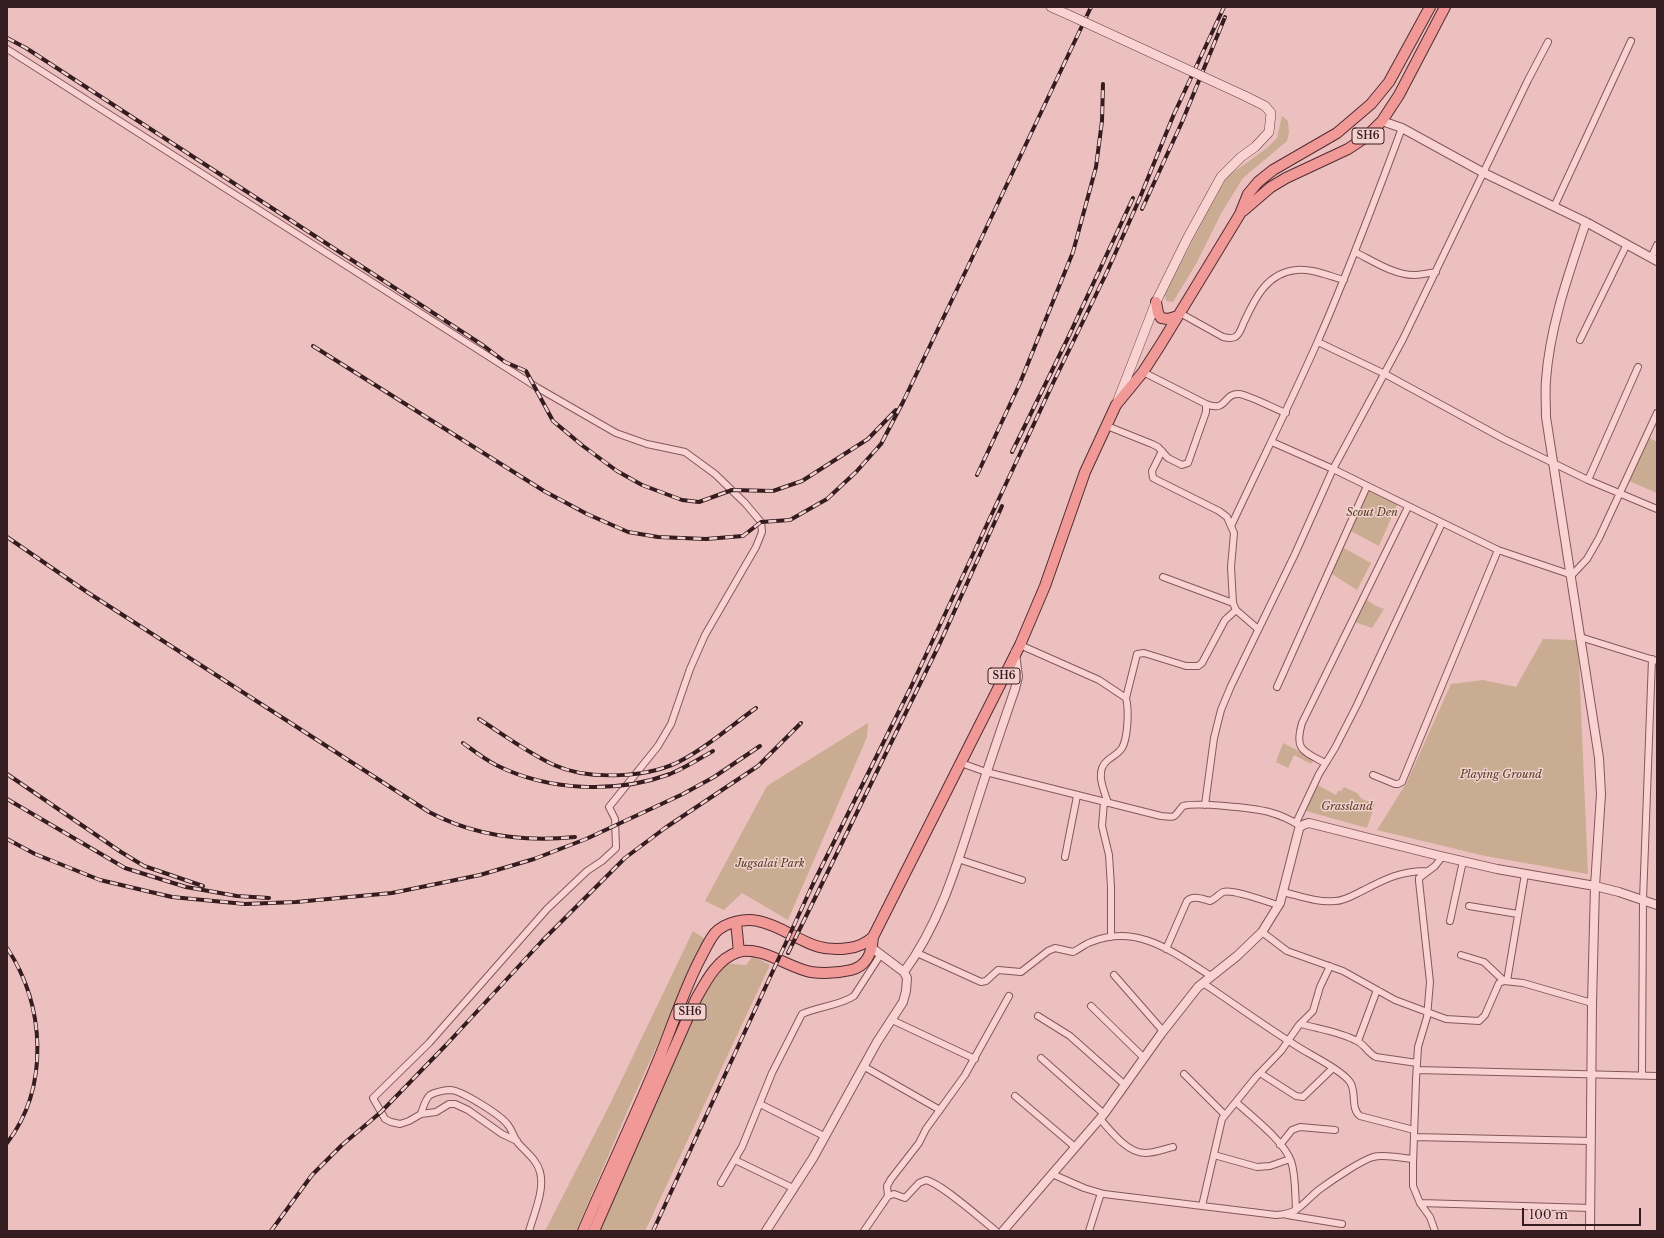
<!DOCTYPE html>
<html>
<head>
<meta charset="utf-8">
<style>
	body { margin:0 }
	#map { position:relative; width:1664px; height:1238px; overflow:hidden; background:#ecc0be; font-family:"Libre Baskerville",serif }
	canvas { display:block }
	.frame { position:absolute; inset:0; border:8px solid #341c20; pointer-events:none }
	.scale { position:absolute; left:1522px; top:1208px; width:119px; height:18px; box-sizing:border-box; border:2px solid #341c20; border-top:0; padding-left:5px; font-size:12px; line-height:14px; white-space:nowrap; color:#341c20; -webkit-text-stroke:3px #f4d0ce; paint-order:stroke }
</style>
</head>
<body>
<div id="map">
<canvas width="1664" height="1238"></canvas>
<div class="frame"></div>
<div class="scale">100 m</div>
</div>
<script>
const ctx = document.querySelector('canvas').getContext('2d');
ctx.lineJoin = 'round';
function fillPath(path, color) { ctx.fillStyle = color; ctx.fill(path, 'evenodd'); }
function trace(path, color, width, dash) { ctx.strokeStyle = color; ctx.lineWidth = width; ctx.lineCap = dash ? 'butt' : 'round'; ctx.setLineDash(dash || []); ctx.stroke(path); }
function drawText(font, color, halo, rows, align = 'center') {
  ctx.font = font + ' "Libre Baskerville",serif'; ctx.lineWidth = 3; ctx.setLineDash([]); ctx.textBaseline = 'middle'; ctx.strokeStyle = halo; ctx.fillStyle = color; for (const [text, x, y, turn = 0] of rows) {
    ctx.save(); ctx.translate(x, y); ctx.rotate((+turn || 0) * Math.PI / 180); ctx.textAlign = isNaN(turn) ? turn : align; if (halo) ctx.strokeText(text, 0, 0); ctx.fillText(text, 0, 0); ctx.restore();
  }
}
fillPath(new Path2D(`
	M1282 116 1288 121 1289 132 1287 141 1243 178 1222 212 1196 264 1173 302 1166 301 1165 294 1210 207 1228 176 1267 148 1277 138Z
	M1648 437 1657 442V493L1629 481Z
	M1366 482 1400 498 1379 546 1345 528Z
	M1342 547 1371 563 1357 590 1329 572Z
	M1360 595 1374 605 1384 609 1372 628 1349 620Z
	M1543 639 1578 640 1588 874 1485 856 1377 830 1407 782 1451 684 1483 680 1516 687Z
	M868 723 867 737 788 920 742 893 724 910 705 901 767 786Z
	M1283 743 1314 759 1311 764 1294 755 1288 768 1276 762Z
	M1312 782 1336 795 1338 791H1341L1344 787 1357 793 1362 799 1375 804 1367 828 1299 809Z
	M693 931 705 939 630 1105 576 1231H545L609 1106Z
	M753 956 770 965 645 1231H599L703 993 723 963 746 965Z`), '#caac93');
const minor = new Path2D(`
	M7 49 538 388 616 433 647 444 685 452 715 474 745 503 761 522 762 532 756 547 705 635 690 669 671 724 658 746 609 807 615 819 616 848 602 861 587 871 547 909 429 1043 373 1098 385 1119 391 1122 400 1124 409 1121 421 1114 436 1112 449 1104H455L468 1110 502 1134 517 1141
	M1554 207 1631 41
	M1355 252C1373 261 1394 275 1414 275 1421 275 1429 273 1436 272
	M1651 258 1657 245
	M1180 313 1223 337C1227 338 1231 339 1235 337 1240 335 1242 326 1244 322 1255 298 1267 273 1296 270 1311 268 1329 276 1344 280
	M1580 340 1627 244
	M1318 342 1385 374 1504 439 1588 480 1657 509
	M1206 404C1227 413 1223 393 1239 394 1249 395 1275 409 1286 413
	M1107 426 1152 444 1158 447 1168 458 1182 465 1188 463 1206 412V404L1143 372
	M1272 442 1333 469 1498 550 1572 575 1587 559 1599 538 1657 413
	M1162 451 1152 471 1153 478 1219 511 1227 517 1234 533 1231 567 1233 603 1236 610 1258 629
	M1588 480 1638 367
	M1232 524C1260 464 1290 404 1317 343 1348 273 1375 200 1402 128
	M1163 577 1233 603
	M1580 637 1657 661
	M1020 645 1099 680 1126 698C1129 709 1128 738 1122 748 1119 753 1113 756 1108 760 1094 771 1104 790 1108 803
	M1277 687 1367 486
	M1126 698 1137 654 1144 653 1186 666H1198L1202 663 1225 620 1236 610
	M961 763 986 772 1161 816C1178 818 1173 817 1183 806 1197 802 1253 808 1269 812 1280 815 1291 820 1300 826
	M1325 763C1303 751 1294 750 1302 723L1408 507
	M1373 775 1395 784H1398L1402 782 1498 550
	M1104 802 1102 826 1109 855 1111 887V937
	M1205 805 1214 738 1221 710 1231 686 1295 554 1333 469 1403 339 1528 80 1548 42
	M1296 823 1319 774 1335 748 1357 705 1442 523
	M1065 857 1077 796
	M958 859 1022 880
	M1283 892C1300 896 1318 903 1335 901 1345 901 1355 894 1364 890 1387 878 1401 871 1428 871
	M1469 906 1518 914
	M1450 921 1463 861
	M1262 932 1287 951 1343 971 1395 1000 1446 1019 1479 1021 1485 1015 1499 983 1504 981 1523 983 1592 1003
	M1166 949 1187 901C1193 895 1202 899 1210 901 1215 899 1219 894 1223 892 1234 889 1267 902 1278 905
	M917 953 981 982 986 981 998 970 1021 972 1048 951 1055 948 1073 952C1079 949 1085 944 1091 942 1138 923 1174 953 1211 976
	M1461 955 1484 962 1504 981
	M1114 975 1163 1031
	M1507 981 1525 874
	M1203 983C1233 1003 1262 1024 1292 1043 1306 1053 1341 1069 1350 1082 1357 1092 1350 1108 1360 1116L1414 1130
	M1091 1006 1144 1058
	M1038 1016 1070 1036 1125 1085
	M892 1020 975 1059
	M1301 1024C1319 1029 1340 1032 1357 1041 1365 1045 1368 1053 1376 1057L1417 1063
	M1358 1041 1377 990
	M1041 1058 1104 1114
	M863 1066 940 1110
	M1417 1070 1657 1076
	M1260 1073 1296 1096 1303 1097 1333 1068
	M1184 1074 1225 1115
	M1642 1075 1643 900 1652 659
	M1015 1096 1075 1147
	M1236 1102C1252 1117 1283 1140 1291 1161 1296 1176 1295 1194 1296 1210
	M760 1104 824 1136
	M421 1114C423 1108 425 1099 430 1095 435 1092 445 1090 451 1090 462 1091 501 1115 508 1125 512 1130 514 1138 518 1143 526 1152 537 1160 540 1172 545 1189 534 1214 529 1231
	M1100 1119C1111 1131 1127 1153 1145 1153 1154 1153 1164 1149 1173 1147
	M1414 1137 1590 1141
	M1280 1145 1292 1130 1300 1127 1335 1130
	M1214 1155 1257 1167 1270 1166 1290 1159
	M735 1160 793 1188
	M1052 1174 1084 1188 1104 1194 1276 1215C1300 1214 1303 1202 1320 1189 1331 1181 1360 1161 1373 1157 1385 1154 1401 1158 1413 1159
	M721 1183 742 1147 772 1073 802 1014C819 1006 839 1006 854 996L881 954
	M888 1196 887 1186 891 1179 919 1143 926 1129 965 1075 1009 996
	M1420 1203 1591 1208
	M1202 1206 1222 1119 1256 1077 1281 1051 1299 1025 1313 1011 1320 987 1330 966
	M1287 1215 1342 1224
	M864 1231 888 1196 894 1194 905 1198 919 1183 926 1180C942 1184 981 1219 996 1231
	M1089 1231 1101 1193
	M1435 1231 1430 1217 1420 1203 1413 1186V1164L1416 1080 1418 1047 1427 1017 1430 982 1419 881V878L1435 866 1442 857`);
const tertiary = new Path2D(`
	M1382 121 1402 128 1484 173 1586 222 1657 261
	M1586 222C1569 273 1550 325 1546 380 1545 392 1546 405 1546 417L1599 758 1601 794 1595 886 1592 1003 1590 1231
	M904 972C941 922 958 861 977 802 989 764 1002 727 1015 689L1018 677 1015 653
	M766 1231 813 1158 877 1042 903 1002 906 991 907 978 904 972 868 945
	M1003 1231 1104 1114 1161 1034 1198 987 1237 956 1262 932 1280 903 1299 829C1301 825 1304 824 1309 823L1436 855 1497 869 1595 886 1619 892 1657 905`);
const secondary = new Path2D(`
	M1051 7 1069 15
	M1118 400 1156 302 1187 239 1221 177 1241 157 1255 147 1269 132 1271 113 1265 106 1245 96`);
const primary = new Path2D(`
	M1243 211 1271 187 1286 178 1348 149 1366 137 1382 121 1399 95 1445 7
	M1156 302 1158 313 1161 318 1168 319 1178 316
	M736 922 739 952
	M583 1231C608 1173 636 1115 660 1056 673 1024 684 990 700 959 705 950 709 940 715 933 725 922 745 918 758 921 792 928 809 955 849 948 858 947 865 944 873 937L1020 645 1045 586 1085 472 1116 405 1143 372 1161 344 1240 214 1248 194 1258 182 1273 170 1337 133 1371 104 1389 82 1430 7
	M594 1231 696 999C706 981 717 959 738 952 760 945 789 968 811 972 824 974 838 973 851 970 867 966 872 953 873 937`);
trace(minor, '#84575d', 8);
trace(tertiary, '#84575d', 10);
trace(secondary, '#663b41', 10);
trace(primary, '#522c33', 12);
trace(minor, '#f8d3d1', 6);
trace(tertiary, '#f8d3d1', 8);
trace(secondary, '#f8d3d1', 9);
trace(primary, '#f09996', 10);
const rail = new Path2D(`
	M7 38 26 48 484 346 505 362 526 371 553 421 583 446 617 471 642 485 682 500 699 502 732 490 773 491 802 481 868 439 896 410
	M1142 209 1182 122 1225 17
	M313 346 544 491 587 514 628 532 658 537 706 539 743 536 761 522 790 520 827 499 856 472 881 444 903 402 972 258 1091 7
	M1012 452 1067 340 1133 198
	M977 475 1020 383 1073 252 1096 167 1102 121 1103 84
	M7 537 87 592 429 812C474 836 524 842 575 837
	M479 719C504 735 528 753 554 765 589 781 652 778 684 759 710 745 732 725 756 708
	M463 743C474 751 484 759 496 765 548 791 616 794 670 774 685 768 699 759 713 751
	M7 774 121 852 144 866 203 886
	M7 799 125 868 186 887 237 896 269 898
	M7 839 35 854 100 880 172 897 245 904 296 902 392 893 480 875 534 859 586 839 683 794 714 777 760 746
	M7 948C45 1005 50 1087 7 1143
	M788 953 940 643 1002 506
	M271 1231 312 1175 342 1145 381 1112 447 1044 543 940 625 858 665 828 758 766 801 723
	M653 1231 813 884 910 689 1054 381 1106 274 1139 200 1174 114 1224 7`);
trace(rail, '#341c20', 4);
trace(rail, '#f4d0ce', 2.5, [8]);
const secondaryBridge = new Path2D(`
	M1069 15 1245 96`);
trace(secondaryBridge, '#663b41', 10, []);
trace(secondaryBridge, '#f8d3d1', 9);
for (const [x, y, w] of [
	[1368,136,32],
	[1004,676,32],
	[690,1012,32]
]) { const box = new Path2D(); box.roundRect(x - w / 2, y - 8, w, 16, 3); ctx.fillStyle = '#f4d0ce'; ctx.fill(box); trace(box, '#341c20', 1); }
drawText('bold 10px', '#341c20', null, [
	["SH6",1368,136],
	["SH6",1004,676],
	["SH6",690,1012]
]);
drawText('italic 11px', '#503e23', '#f4d0ce', [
	["Scout Den",1372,513],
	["Playing Ground",1501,775],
	["Grassland",1347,807],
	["Jugsalai Park",770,864]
]);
</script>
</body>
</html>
